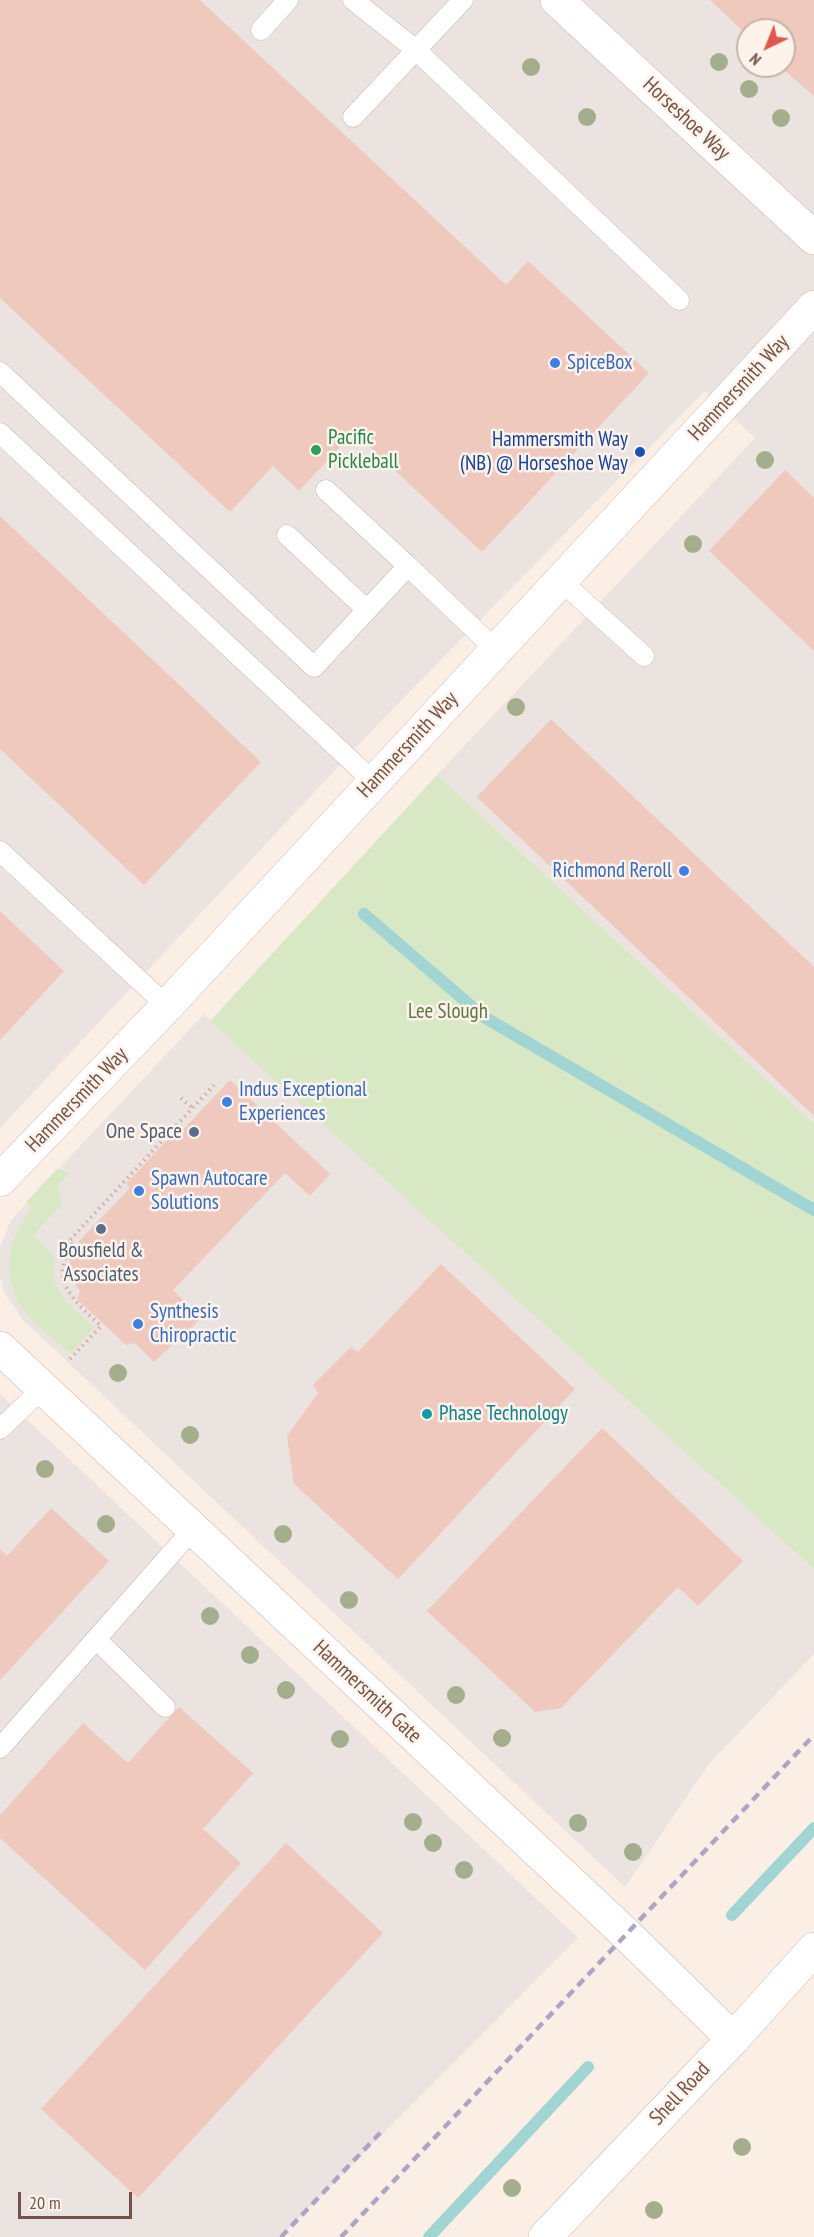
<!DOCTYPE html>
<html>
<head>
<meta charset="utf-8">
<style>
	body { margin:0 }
	#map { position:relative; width:814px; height:2237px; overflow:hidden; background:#fbefe5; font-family:"PT Sans Narrow",sans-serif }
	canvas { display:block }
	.north { position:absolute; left:736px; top:18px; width:60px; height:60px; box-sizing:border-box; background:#fef3eb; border:2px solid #c6b3ab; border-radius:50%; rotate:223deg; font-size:16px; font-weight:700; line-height:24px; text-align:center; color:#73534b }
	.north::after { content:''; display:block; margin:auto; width:21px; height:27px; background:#e0574f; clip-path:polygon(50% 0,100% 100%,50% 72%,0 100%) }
	.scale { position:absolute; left:18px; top:2192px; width:114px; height:27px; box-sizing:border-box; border:3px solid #73534b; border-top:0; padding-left:8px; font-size:18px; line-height:21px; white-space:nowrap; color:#73534b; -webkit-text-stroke:4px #fef3eb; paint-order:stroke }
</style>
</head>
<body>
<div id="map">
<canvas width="814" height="2237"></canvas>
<div class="north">N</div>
<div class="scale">20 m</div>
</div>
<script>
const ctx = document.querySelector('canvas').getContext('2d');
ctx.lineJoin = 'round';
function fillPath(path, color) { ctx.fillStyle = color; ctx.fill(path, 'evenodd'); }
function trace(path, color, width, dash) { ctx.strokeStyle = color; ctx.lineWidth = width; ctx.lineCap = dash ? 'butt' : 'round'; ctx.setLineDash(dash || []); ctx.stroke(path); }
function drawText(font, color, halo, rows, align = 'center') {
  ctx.font = font + ' "PT Sans Narrow",sans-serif'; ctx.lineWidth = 5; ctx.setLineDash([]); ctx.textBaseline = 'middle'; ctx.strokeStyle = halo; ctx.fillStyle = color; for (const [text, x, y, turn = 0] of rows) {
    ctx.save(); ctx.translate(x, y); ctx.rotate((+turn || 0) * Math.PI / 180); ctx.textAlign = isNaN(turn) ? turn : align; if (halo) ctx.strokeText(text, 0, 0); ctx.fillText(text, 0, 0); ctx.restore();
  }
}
fillPath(new Path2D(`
	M0 0H814V1124L437 775 755 438 705 391 381 721 0 1128ZM748 30H784V66H748Z
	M204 1014 814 1569V1654L709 1764 625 1887 23 1320 4 1292 0 1276V1248L11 1220Z
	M0 1394 578 1938 280 2237H0Z`), '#ebe3df');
fillPath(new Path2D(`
	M437 775 814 1124V1569L210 1021Z
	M57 1169 71 1172 57 1186 62 1205 33 1235 55 1258C48 1294 71 1305 94 1327L70 1353C55 1339 35 1325 23 1309 0 1274 8 1238 32 1208L26 1202Z`), '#d9e8c4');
trace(new Path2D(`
	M364 914 484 1017 814 1210
	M732 1915 814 1828
	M429 2237 588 2067`), '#a1d5d4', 12);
fillPath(new Path2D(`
	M0 0H200L506 285 528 261 649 373 482 552 354 432 299 491 273 466 230 512 0 298Z
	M710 0H814V96L779 66H784V30H748V36Z
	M785 470 814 498V651L709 551Z
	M0 516 261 762 144 885 0 749Z
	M551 719 814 967V1116L477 797Z
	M0 911 64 971 0 1040Z
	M230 1080 330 1174 310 1196 285 1173 173 1290 201 1318 154 1362 135 1343 126 1345 77 1299 80 1291 70 1276V1258L81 1244 78 1242 130 1188 126 1184 171 1136 174 1139Z
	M441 1264 575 1389 398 1579 294 1484 287 1436 318 1393 313 1385 351 1347 358 1352Z
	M602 1428 743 1561 698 1606 678 1587 561 1708 535 1712 427 1611Z
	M51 1508 109 1561 0 1680V1549L7 1556Z
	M179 1707 253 1773 203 1829 241 1863 145 1970 0 1838V1815L83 1723 128 1763Z
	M286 1843 383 1933 138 2198 41 2109Z`), '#efc9be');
const service = new Path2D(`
	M353 0 416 50 679 300
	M261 30 288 0
	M353 117 463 0
	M0 372 314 667 408 566 496 650
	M0 433 374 782
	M326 490 408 566
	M287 535 367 610
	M561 581 644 656
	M0 851 167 1006
	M0 1429 43 1388
	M96 1639 165 1707
	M0 1748 193 1529`);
const minor = new Path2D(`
	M733 2039 814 1949`);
const tertiary = new Path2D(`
	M557 0 814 238
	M0 1180 167 1006 814 307
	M0 1348 626 1934 733 2039 545 2237`);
trace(service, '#ceb7af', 21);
trace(minor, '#ceb7af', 34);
trace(tertiary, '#ceb7af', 34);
trace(new Path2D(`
	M181 1098 192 1108
	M70 1359 101 1326C76 1302 47 1281 73 1245L69 1241 214 1085`), '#d4aca1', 4, [1.5, 4.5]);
trace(service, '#fff', 20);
trace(minor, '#fff', 33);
trace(tertiary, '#fff', 33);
trace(new Path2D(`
	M281 2237 381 2132
	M341 2237 814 1735`), '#b0a4c4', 4.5, [9, 6]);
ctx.fillStyle = '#a4ae8c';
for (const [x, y] of [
	[719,62],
	[531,67],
	[749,89],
	[587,117],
	[781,118],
	[765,460],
	[693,544],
	[516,707],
	[118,1373],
	[190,1435],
	[45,1469],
	[106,1524],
	[283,1534],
	[349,1600],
	[210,1616],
	[250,1655],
	[286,1690],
	[456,1695],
	[502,1738],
	[340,1739],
	[413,1822],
	[578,1823],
	[433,1843],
	[633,1852],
	[464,1870],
	[742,2147],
	[512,2188],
	[654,2210]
]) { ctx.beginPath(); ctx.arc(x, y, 9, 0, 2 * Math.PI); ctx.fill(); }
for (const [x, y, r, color] of [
	[555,363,6,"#3f7fe0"],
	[316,450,6,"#2e9e5b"],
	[640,452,6,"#1a4fb4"],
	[684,871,6,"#3f7fe0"],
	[227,1102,6,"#3f7fe0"],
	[194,1132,6,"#5c6f8a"],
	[139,1191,6,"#3f7fe0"],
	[101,1229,6,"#5c6f8a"],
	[138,1324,6,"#3f7fe0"],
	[427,1414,6,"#0f9aa8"]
]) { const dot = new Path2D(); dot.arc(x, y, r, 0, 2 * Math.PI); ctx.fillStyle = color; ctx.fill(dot); trace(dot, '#fef3eb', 2); }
drawText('21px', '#73534b', '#fef3eb', [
	["Horseshoe Way",686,119,43],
	["Hammersmith Way",739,388,-47],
	["Hammersmith Way",408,745,-47],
	["Hammersmith Way",77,1100,-46],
	["Hammersmith Gate",367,1692,43],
	["Shell Road",680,2094,-47]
]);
drawText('21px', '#366cbe', '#fef3eb', [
	["SpiceBox",567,363],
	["Richmond Reroll",672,871,"right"],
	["Indus Exceptional",239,1090],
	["Experiences",239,1114],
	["Spawn Autocare",151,1179],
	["Solutions",151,1203],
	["Synthesis",150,1312],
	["Chiropractic",150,1336]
], 'left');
drawText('21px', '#27864d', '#fef3eb', [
	["Pacific",328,438],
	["Pickleball",328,462]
], 'left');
drawText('21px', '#164399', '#fef3eb', [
	["Hammersmith Way",628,440],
	["(NB) @ Horseshoe Way",628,464]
], 'right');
drawText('21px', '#5c7843', '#fef3eb', [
	["Lee Slough",448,1012]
]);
drawText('21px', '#4e5e75', '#fef3eb', [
	["One Space",182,1132],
	["Bousfield &",101,1251,"center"],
	["Associates",101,1275,"center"]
], 'right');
drawText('21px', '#0d838f', '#fef3eb', [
	["Phase Technology",439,1414]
], 'left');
</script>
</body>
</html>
